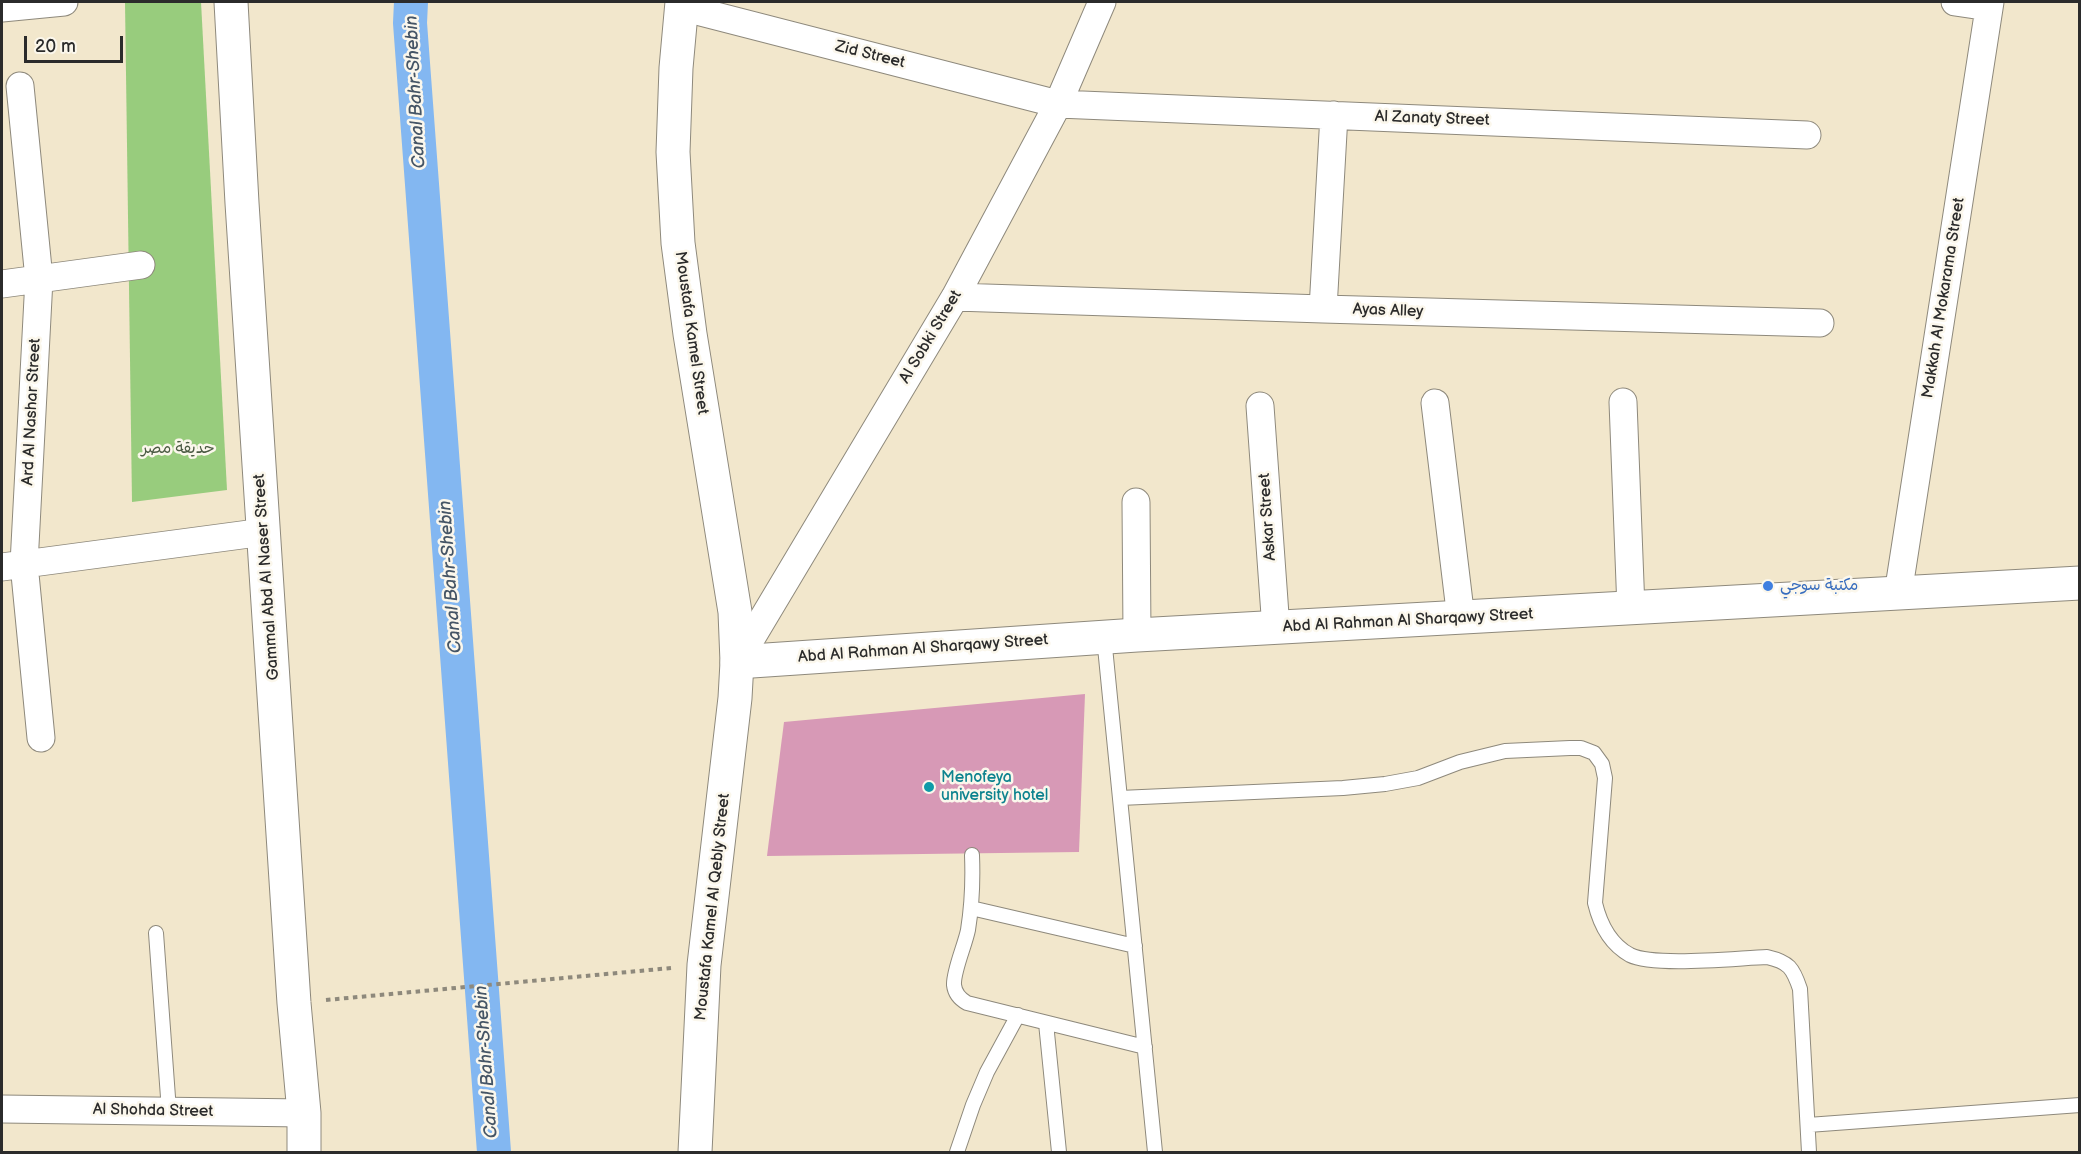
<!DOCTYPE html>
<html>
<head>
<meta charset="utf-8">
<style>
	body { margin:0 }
	#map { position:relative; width:2081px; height:1154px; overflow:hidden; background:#f2e7cc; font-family:"Balsamiq Sans",sans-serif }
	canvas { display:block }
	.frame { position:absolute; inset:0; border:3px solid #2b2b2b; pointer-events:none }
	.scale { position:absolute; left:24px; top:36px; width:99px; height:27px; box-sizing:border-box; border:3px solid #2b2b2b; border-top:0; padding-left:8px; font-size:18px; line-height:21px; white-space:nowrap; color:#2b2b2b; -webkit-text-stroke:4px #fbf7ec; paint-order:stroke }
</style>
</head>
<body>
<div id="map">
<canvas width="2081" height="1154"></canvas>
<div class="frame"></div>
<div class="scale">20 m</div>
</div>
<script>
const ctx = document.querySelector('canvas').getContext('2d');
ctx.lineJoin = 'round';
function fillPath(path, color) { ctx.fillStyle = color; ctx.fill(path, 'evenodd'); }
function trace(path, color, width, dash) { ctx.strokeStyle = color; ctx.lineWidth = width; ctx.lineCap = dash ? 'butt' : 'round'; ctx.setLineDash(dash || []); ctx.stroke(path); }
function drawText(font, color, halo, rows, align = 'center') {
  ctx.font = font + ' "Balsamiq Sans","Playpen Sans Arabic",sans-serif'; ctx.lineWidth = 5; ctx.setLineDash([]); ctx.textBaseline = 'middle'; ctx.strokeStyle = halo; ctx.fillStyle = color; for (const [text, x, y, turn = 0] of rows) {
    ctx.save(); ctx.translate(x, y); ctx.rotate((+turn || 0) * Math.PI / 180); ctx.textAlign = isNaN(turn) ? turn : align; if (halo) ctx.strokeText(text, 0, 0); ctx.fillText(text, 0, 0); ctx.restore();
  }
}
fillPath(new Path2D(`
	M125 2H201L227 490 132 502Z`), '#98cc7d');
trace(new Path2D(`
	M411 2 410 23 494 1152`), '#83b7f1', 34);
fillPath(new Path2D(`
	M1085 694 1079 852 767 856 784 722Z`), '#d799b6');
const service = new Path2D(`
	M1104 637 1155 1152
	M1120 798 1343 788 1385 784 1418 778 1460 762 1505 751 1570 748H1581L1594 753 1602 764 1605 778 1595 903C1600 924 1610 944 1630 955 1654 967 1737 958 1767 957 1789 962 1793 968 1800 989L1809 1152
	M972 855C973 880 972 905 968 930 965 945 953 972 954 985 955 994 960 999 967 1003L1145 1047
	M971 908 1135 946
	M156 933 169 1111
	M1046 1023 1059 1152
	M1808 1125 2080 1105
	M957 1152 973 1105 987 1072 1018 1015`);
const minor = new Path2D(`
	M1955 2 1989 7
	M681 7 1058 104 1807 135
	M2 8 64 2
	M20 86 39 279 24 564 41 738
	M2 284 141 265
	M955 297 1323 309 1820 323
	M1323 309 1334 115
	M1623 402 1631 609
	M1435 403 1461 619
	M1260 406 1276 629
	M1136 502 1137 635
	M2 567 264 532
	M1898 594 1990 2
	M737 662 955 297 1058 104 1102 2
	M2 1109 304 1113`);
const tertiary = new Path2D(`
	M737 662 1137 635 2080 583`);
const secondary = new Path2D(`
	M682 2 676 68 673 152 678 243 690 334 735 612 737 662 735 698 704 965 695 1152`);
const primary = new Path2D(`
	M231 2 242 203 294 1003 304 1113V1152`);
trace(service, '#8e897c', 16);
trace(minor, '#8e897c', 29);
trace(tertiary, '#8e897c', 35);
trace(secondary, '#8e897c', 35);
trace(primary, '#8e897c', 35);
trace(new Path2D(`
	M326 1000 671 968`), '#8e897c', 4, [4.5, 4.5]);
trace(service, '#fff', 14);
trace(minor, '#fff', 27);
trace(tertiary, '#fff', 33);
trace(secondary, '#fff', 33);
trace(primary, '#fff', 33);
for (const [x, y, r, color] of [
	[1768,586,6,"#3f7fe0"],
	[929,787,6,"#0f9aa8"]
]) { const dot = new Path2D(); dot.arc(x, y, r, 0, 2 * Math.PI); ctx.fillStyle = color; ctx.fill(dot); trace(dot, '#fbf7ec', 2); }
drawText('16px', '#2b2b2b', '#fbf7ec', [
	["Zid Street",870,55,14],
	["Al Zanaty Street",1432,119,2],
	["Makkah Al Mokarama Street",1944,298,-81],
	["Ayas Alley",1388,311,2],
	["Moustafa Kamel Street",691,333,82],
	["Al Sobki Street",931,337,-59],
	["Ard Al Nashar Street",32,412,-87],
	["Askar Street",1268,517,-94],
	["Gammal Abd Al Naser Street",267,577,-94],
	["Abd Al Rahman Al Sharqawy Street",1408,621,-3],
	["Abd Al Rahman Al Sharqawy Street",923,649,-4],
	["Moustafa Kamel Al Qebly Street",713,907,-84],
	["Al Shohda Street",153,1111,1]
]);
drawText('16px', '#4c5b44', '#fbf7ec', [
	["حديقة مصر",178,449]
]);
drawText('16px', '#366cbe', '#fbf7ec', [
	["مكتبة سوجي",1780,586]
], 'left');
drawText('16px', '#0d838f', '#fbf7ec', [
	["Menofeya",941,778],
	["university hotel",941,796]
], 'left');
drawText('italic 18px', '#455566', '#fbf7ec', [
	["Canal Bahr-Shebin",416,92,-93],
	["Canal Bahr-Shebin",451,577,-94],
	["Canal Bahr-Shebin",487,1062,-94]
]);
</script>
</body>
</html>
